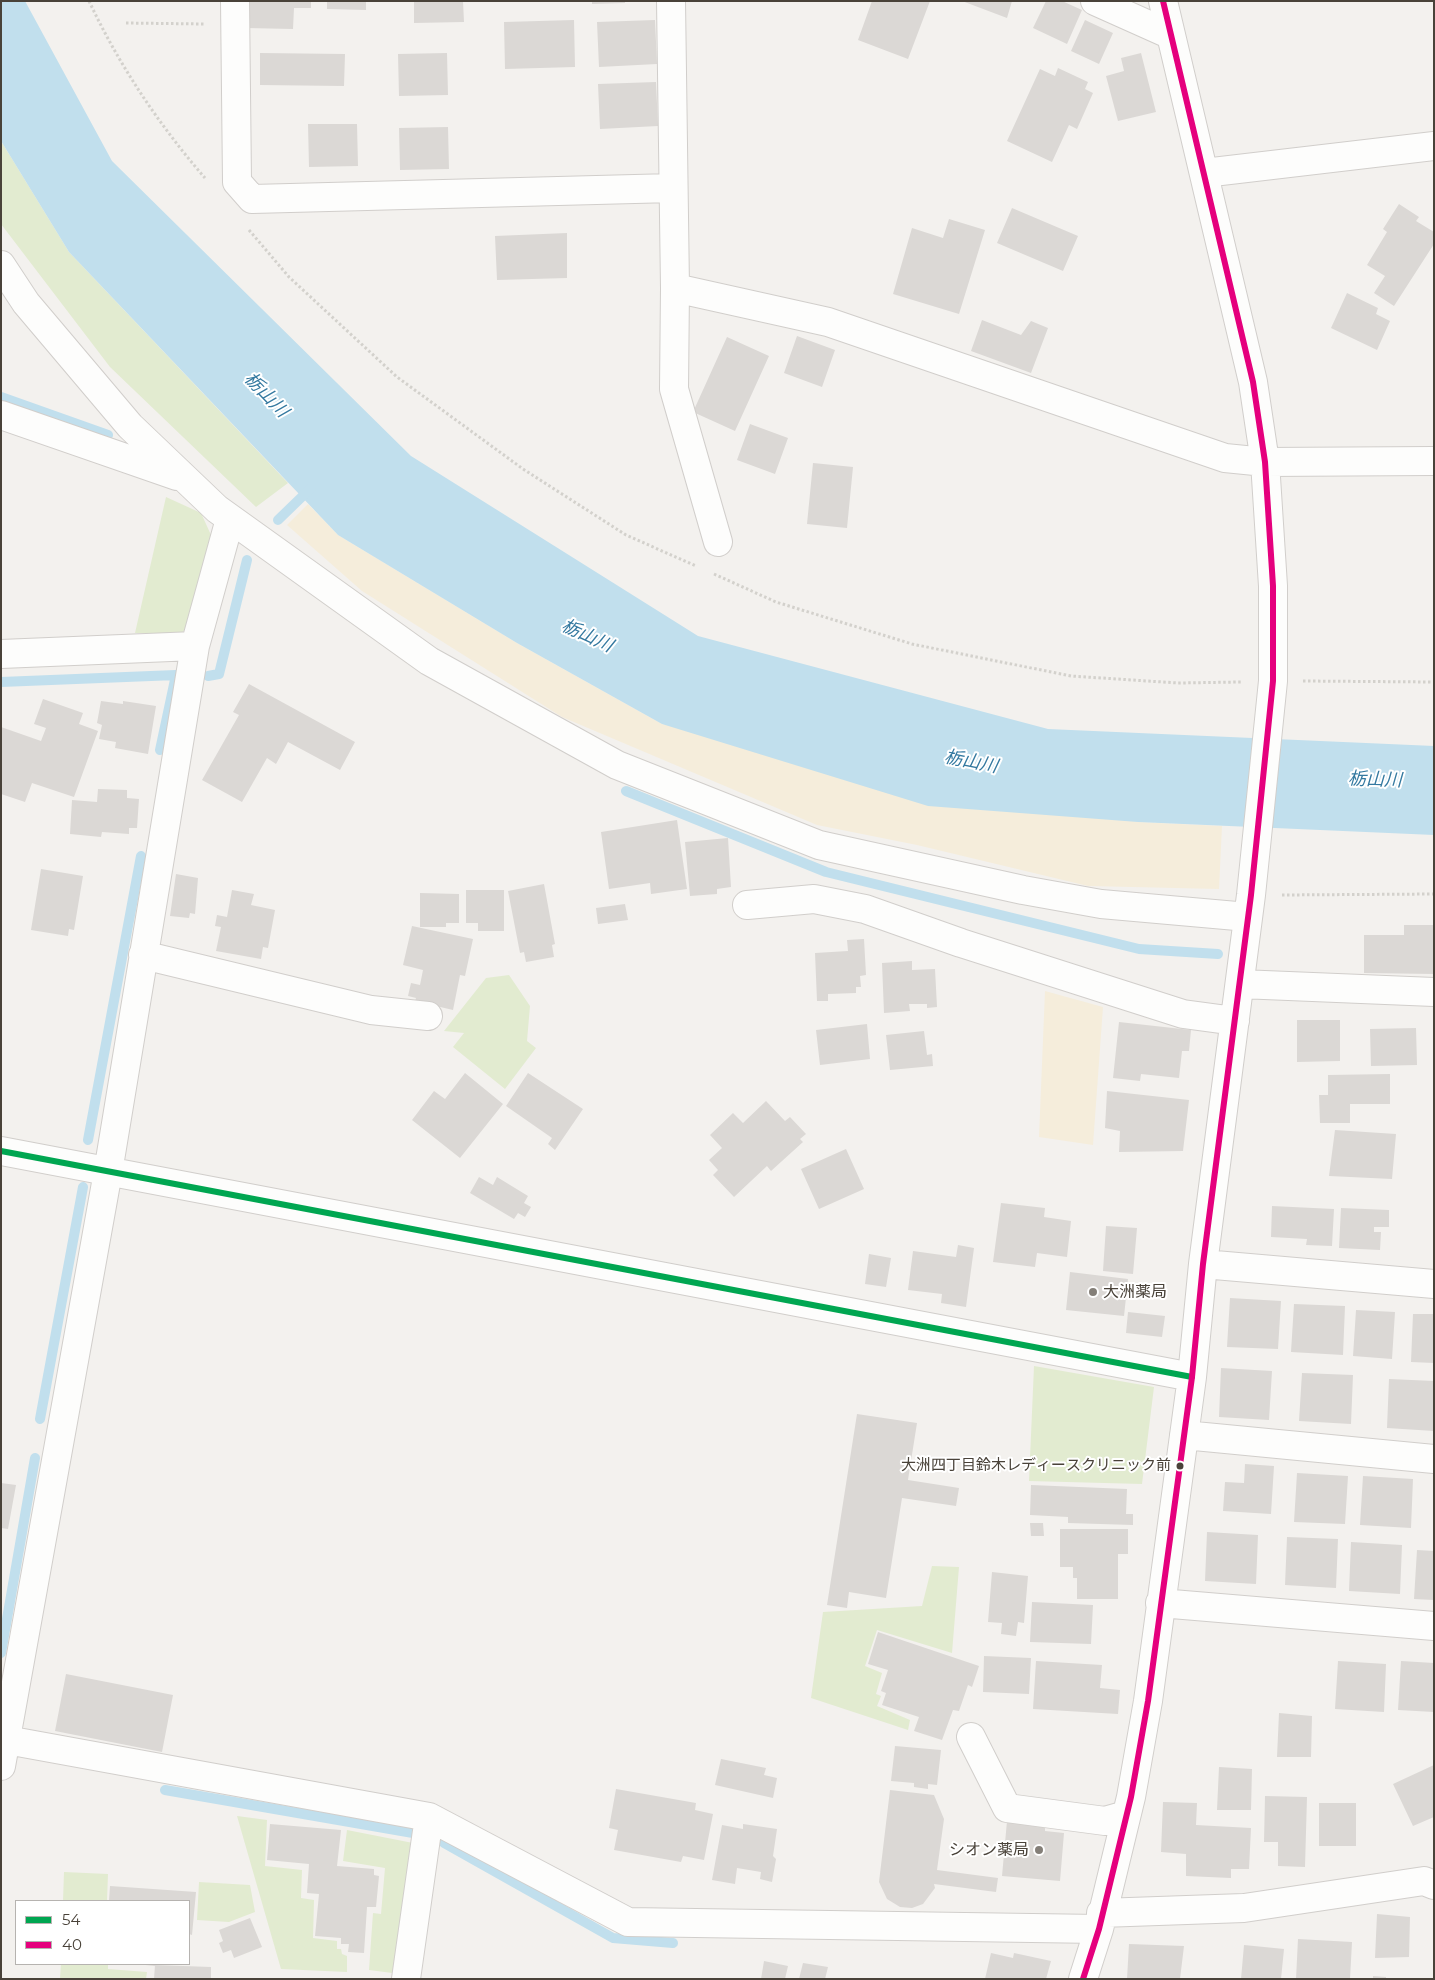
<!DOCTYPE html>
<html>
<head>
<meta charset="utf-8">
<style>
	body { margin:0 }
	#map { position:relative; width:1435px; height:1980px; overflow:hidden; background:#f3f1ee; font-family:Montserrat,sans-serif }
	canvas { display:block }
	.frame { position:absolute; inset:0; border:2px solid #494239; pointer-events:none }
	.legend { position:absolute; left:15px; top:1900px; width:175px; height:65px; box-sizing:border-box; background:#fff; border:1px solid #b6b3b0; margin:0; padding:6px 9px; list-style:none; font-size:15px; color:#494239 }
	.legend li { display:flex; align-items:center; gap:10px; height:25px }
	.legend b { width:25px; border:1px solid #b6b3b0 }
</style>
</head>
<body>
<div id="map">
<canvas width="1435" height="1980"></canvas>
<div class="frame"></div>
<ul class="legend">
<li><b style="height:6px;background:#00a651"></b>54</li>
<li><b style="height:6px;background:#e5007d"></b>40</li>
</ul>
</div>
<script>
const ctx = document.querySelector('canvas').getContext('2d');
ctx.lineJoin = 'round';
function fillPath(path, color) { ctx.fillStyle = color; ctx.fill(path, 'evenodd'); }
function trace(path, color, width, dash) { ctx.strokeStyle = color; ctx.lineWidth = width; ctx.lineCap = dash ? 'butt' : 'round'; ctx.setLineDash(dash || []); ctx.stroke(path); }
function drawText(font, color, halo, rows, align = 'center') {
  ctx.font = font + ' Montserrat,"Noto Sans JP",sans-serif'; ctx.lineWidth = 4; ctx.setLineDash([]); ctx.textBaseline = 'middle'; ctx.strokeStyle = halo; ctx.fillStyle = color; for (const [text, x, y, turn = 0] of rows) {
    ctx.save(); ctx.translate(x, y); ctx.rotate((+turn || 0) * Math.PI / 180); ctx.textAlign = isNaN(turn) ? turn : align; if (halo) ctx.strokeText(text, 0, 0); ctx.fillText(text, 0, 0); ctx.restore();
  }
}
fillPath(new Path2D(`
	M1 141 69 252 288 483 256 507 110 367 1 224Z
	M166 497 201 513 211 535 189 624 182 633H135Z
	M509 975 530 1006 527 1041 536 1048 505 1089 453 1047 464 1033 444 1031 486 978Z
	M1034 1366 1154 1387 1142 1484 1029 1481Z
	M932 1566 959 1567 952 1653 877 1630 865 1666 882 1673 876 1694 881 1696 877 1706 910 1720 908 1730 811 1698 823 1612 922 1606Z
	M237 1816 267 1820 265 1866 302 1870 301 1898 314 1900 313 1938 337 1941V1949H341L342 1954 347 1956V1972L281 1969Z
	M347 1830 413 1843 400 1974 369 1970 373 1913 381 1914 385 1868 343 1861Z
	M64 1872 108 1874 107 1901H63Z
	M199 1882 250 1885 255 1912 229 1922 197 1920Z
	M61 1964H108V1969L147 1972 146 1979H60Z`), '#e2ebd0');
fillPath(new Path2D(`
	M308 504 338 535 517 643 662 724 1138 822 1222 826 1219 889 1088 886 917 845 817 825 562 717 362 591 287 525Z
	M1045 991 1103 1007 1093 1145 1039 1137Z`), '#f5eddb');
fillPath(new Path2D(`
	M1 1H25L112 161 411 456 698 636 1048 729 1434 746V835L1138 822 928 806 662 724 517 643 338 535 69 252 1 141Z`), '#c1dfed');
trace(new Path2D(`
	M1 397 108 435
	M278 520 311 488
	M208 676 219 674 247 560
	M1 682 176 675 160 750
	M626 791 826 872 1139 949 1218 954
	M88 1140 141 856
	M40 1419 83 1187
	M1 1653 35 1458
	M165 1790 413 1833
	M444 1843 613 1938 673 1943`), '#c1dfed', 10);
fillPath(new Path2D(`
	M246 1H311V8H294L293 29 246 28Z
	M327 1H366V10L327 9Z
	M414 1H463L464 22 414 23Z
	M592 1H625V3L592 4Z
	M872 1H930L908 59 858 40Z
	M962 1H1012L1007 18Z
	M1046 1H1062L1082 10 1067 44 1033 28Z
	M574 20 575 67 505 69 504 22Z
	M655 20 657 64 599 67 597 22Z
	M1085 20 1113 33 1099 64 1071 51Z
	M260 53 345 54 344 86 260 85Z
	M447 53 448 95 399 96 398 54Z
	M1141 53 1156 112 1118 121 1106 76 1124 71 1121 58Z
	M1058 68 1088 82 1085 89 1093 93 1077 129 1069 125 1052 162 1007 141 1040 69 1055 76Z
	M656 82 658 126 600 129 598 84Z
	M308 124H357L358 166 309 167Z
	M448 127 449 169 400 170 399 128Z
	M1399 204 1419 217 1416 221 1434 232V244L1394 306 1374 293 1385 276 1367 265 1387 232 1383 229Z
	M1012 208 1078 236 1063 271 997 243Z
	M949 219 985 230 959 314 893 294 912 228 943 238Z
	M567 233V278L497 280 495 236Z
	M1347 293 1378 308 1376 314 1390 321 1377 350 1331 328Z
	M982 320 1021 335 1031 321 1048 328 1031 373 971 351Z
	M797 336 835 350 822 387 784 373Z
	M727 337 769 356 735 431 693 412Z
	M750 424 788 438 775 474 737 460Z
	M813 463 853 467 847 528 807 524Z
	M249 684 355 742 340 770 288 742 276 764 267 758 242 802 202 780 239 715 233 712Z
	M43 699 83 713 79 724 98 731 74 797 32 783 25 802 1 794V727L41 741 46 728 34 724Z
	M101 701 123 704V701L156 706 148 754 115 748 116 742 99 739 102 725 97 723Z
	M98 789 127 790V798L139 799 137 828H129V834L102 832 101 837 70 834 72 800 97 802Z
	M677 820 687 889 651 894 650 883 609 889 601 832Z
	M728 838 731 887 717 889V894L690 896 685 842Z
	M41 869 83 876 74 930 69 929 68 936 31 930Z
	M176 874 198 878 195 914 190 913 189 918 170 916Z
	M544 884 555 944 552 945 554 957 526 962 524 952 520 953 508 891Z
	M232 890 254 894 251 905 275 910 268 948 263 947 261 959 216 951 221 927 215 926 217 915 227 917Z
	M466 890H504V931H478V923H466Z
	M420 893 459 894V923H446V927H420Z
	M625 904 628 920 598 924 596 908Z
	M1404 925H1434V974L1364 973V935H1404Z
	M412 926 473 939 465 976 460 975 453 1010 415 1001 416 998 408 996 411 983 420 985 423 970 403 965Z
	M864 939 866 975 860 976 861 987H856V993L828 994V1001H817L815 953 848 951 847 940Z
	M912 961V970L935 969 937 1007 927 1008V1004H909L910 1011 884 1013 882 963Z
	M1297 1020H1340V1061L1297 1062Z
	M1119 1022 1191 1030 1189 1051H1182L1179 1078 1141 1074 1140 1081 1113 1078Z
	M867 1024 870 1059 820 1065 816 1030Z
	M1416 1028 1417 1065 1371 1066 1370 1029Z
	M924 1031 927 1055 932 1054 933 1066 890 1070 886 1035Z
	M465 1073 503 1104 460 1158 412 1120 434 1091 445 1099Z
	M528 1073 583 1109 555 1150 548 1144 552 1138 506 1106Z
	M1390 1074V1104H1350V1123H1320L1319 1095H1328V1075Z
	M1107 1091 1189 1100 1183 1151 1119 1152 1120 1131 1105 1128Z
	M766 1101 785 1121 790 1117 806 1134 800 1139 803 1142 771 1171 767 1166 734 1197 713 1175 718 1170 709 1160 722 1148 710 1135 733 1113 743 1123Z
	M1335 1130 1396 1134 1392 1179 1329 1176Z
	M846 1149 864 1189 819 1209 801 1169Z
	M479 1177 493 1185 497 1177 528 1196 524 1203 531 1207 525 1217 518 1213 514 1219 470 1193Z
	M1001 1203 1045 1208 1044 1217 1071 1221 1067 1257 1037 1253 1035 1267 993 1262Z
	M1272 1206 1334 1209 1332 1246 1306 1245 1307 1239 1271 1237Z
	M1341 1208 1389 1210V1227H1374V1232H1381L1380 1250 1339 1248Z
	M1106 1226 1137 1228 1133 1274 1103 1271Z
	M958 1245 974 1248 966 1307 941 1303 942 1294 908 1290 913 1251 956 1257Z
	M869 1254 891 1258 886 1287 865 1284Z
	M1070 1272 1128 1279 1124 1316 1066 1310Z
	M1230 1298 1281 1301 1278 1349 1227 1347Z
	M1294 1304 1345 1306 1343 1355 1291 1352Z
	M1356 1310 1395 1312 1392 1359 1353 1356Z
	M1128 1312 1165 1316 1162 1337 1126 1333Z
	M1413 1314H1434V1363L1411 1362Z
	M1221 1368 1272 1371 1269 1420 1219 1417Z
	M1302 1373 1353 1375 1351 1424 1299 1421Z
	M1389 1379 1434 1381V1431L1387 1428Z
	M857 1414 917 1423 908 1480 959 1488 956 1506 902 1498 886 1598 849 1592 847 1608 827 1605Z
	M1245 1464 1274 1466 1271 1514 1223 1511 1225 1482 1244 1483Z
	M1297 1473 1348 1476 1345 1524 1294 1522Z
	M1363 1476 1413 1479 1411 1528 1360 1525Z
	M1 1483 16 1485 8 1529 1 1528Z
	M1031 1485 1127 1489 1126 1514H1133V1525L1068 1523V1517L1030 1515Z
	M1030 1523H1043L1044 1536H1031Z
	M1060 1529H1128V1554H1118V1599H1077V1578H1073V1567H1060Z
	M1207 1532 1258 1535 1256 1584 1205 1581Z
	M1287 1537 1338 1539 1336 1588 1285 1585Z
	M1351 1542 1402 1545 1400 1594 1349 1591Z
	M1417 1550 1434 1551V1600L1414 1599Z
	M992 1572 1028 1576 1024 1623 1018 1622 1016 1636 1001 1634 1002 1623 988 1622Z
	M1032 1602 1093 1605 1091 1644 1030 1642Z
	M878 1632 979 1666 972 1687 968 1685 959 1711 953 1710 942 1740 914 1731 919 1717 882 1705 886 1693 881 1691 888 1670 868 1664Z
	M984 1656 1031 1658 1029 1694 983 1692Z
	M1036 1661 1102 1665 1100 1688 1120 1690 1118 1714 1033 1709Z
	M1338 1661 1386 1664 1384 1712 1335 1709Z
	M1401 1661 1434 1663V1712L1398 1710Z
	M66 1674 173 1695 162 1752 55 1731Z
	M1279 1713 1312 1716 1311 1757H1277Z
	M895 1746 941 1750 937 1785 928 1784V1789L914 1787V1783L891 1781Z
	M721 1759 766 1768 764 1775 777 1778 773 1798 715 1785Z
	M1434 1765V1817L1413 1826 1393 1784Z
	M1219 1767 1252 1769 1251 1810H1217Z
	M616 1789 696 1803 695 1810 713 1814 704 1860 683 1856 681 1862 614 1850 618 1830 609 1828Z
	M890 1790 934 1795 944 1819 937 1870 998 1878 996 1892 934 1884 935 1888 923 1904 912 1908 900 1907 887 1899 879 1882Z
	M1265 1796 1307 1797 1305 1867 1278 1866V1842H1264Z
	M1163 1802 1197 1803 1196 1825 1251 1828 1249 1869H1231V1878L1186 1876V1854L1161 1852Z
	M1319 1803H1356V1846H1319Z
	M1007 1821 1045 1825V1831L1064 1833 1060 1881 1002 1876Z
	M270 1824 341 1830 337 1866 374 1869V1875L379 1876 376 1907H367L364 1953 348 1952 349 1944H341V1938L315 1936 319 1894 307 1893 309 1864 267 1860Z
	M743 1824 777 1829 773 1856 776 1859 772 1882 760 1879 761 1872 737 1868 735 1884 712 1880 722 1825 743 1829Z
	M110 1886 196 1892 192 1935 189 1934V1901H109Z
	M1377 1914 1410 1917 1409 1957 1375 1958Z
	M250 1918 262 1947 234 1958 231 1950 223 1953 219 1943 223 1941 219 1930Z
	M1298 1939 1352 1942 1350 1979H1296Z
	M1129 1944 1184 1946 1180 1979H1127Z
	M1244 1945 1284 1949 1281 1979H1241Z
	M991 1953 1013 1958 1014 1953 1051 1961 1046 1979H985Z
	M764 1961 788 1966 785 1979H761Z
	M803 1963 828 1967 825 1979H799Z
	M136 1964H155V1966Z
	M155 1965 211 1967V1979H154Z
	M1373 1976 1386 1977V1979H1373Z`), '#dbd8d5');
const minor = new Path2D(`
	M235 1 237 182 252 199 673 188
	M671 1 675 288 828 322 1225 458 1265 462 1434 461
	M1095 1 1171 35
	M1204 173 1434 146
	M1 265 26 303 130 426 217 509 429 661 617 765 819 845 1023 890 1101 904 1248 917
	M675 288 674 389 718 542
	M1 415 177 476
	M1 654 195 646
	M747 905 814 899 865 909 961 943 1183 1014 1235 1021
	M143 955 371 1010 428 1016
	M1240 984 1434 992
	M1 1151 1192 1377
	M1203 1264 1434 1284
	M1184 1435 1434 1459
	M1160 1603 1434 1626
	M971 1737 1007 1808 1105 1821 1126 1815
	M1 1739 429 1817 628 1922 1099 1929
	M1 1766 108 1172 195 646 230 519
	M1101 1913 1244 1908 1424 1881 1434 1885
	M406 1979 429 1817
	M1083 1979 1099 1929 1131 1797 1148 1701 1192 1377 1203 1264 1251 895 1273 681V586L1265 462 1253 382 1163 1`);
trace(minor, '#d1cecb', 30);
trace(new Path2D(`
	M89 1C119 65 159 125 205 178
	M126 23 205 24
	M249 230 289 277 397 377 523 469 626 535 696 566
	M714 574 776 602 912 644 1071 676 1178 683 1241 682
	M1303 681 1434 682
	M1282 895 1434 894`), '#d3d1cc', 3, [2.5, 2.5]);
trace(minor, '#fdfdfc', 28);
trace(new Path2D(`
	M1 1151 1192 1377`), '#00a651', 6);
trace(new Path2D(`
	M1083 1979 1099 1929 1131 1797 1148 1701 1192 1377 1203 1264 1251 895 1273 681V586L1265 462 1253 382 1163 1`), '#e5007d', 6);
for (const [x, y, r, color] of [
	[1093,1292,5,"#847f78"],
	[1180,1466,4.5,"#494239"],
	[1039,1850,5,"#847f78"]
]) { const dot = new Path2D(); dot.arc(x, y, r, 0, 2 * Math.PI); ctx.fillStyle = color; ctx.fill(dot); trace(dot, '#fff', 2); }
drawText('15px', '#494239', '#fff', [
	["大洲四丁目鈴木レディースクリニック前",1171,1466]
], 'right');
drawText('16px', '#494239', '#fff', [
	["大洲薬局",1103,1292],
	["シオン薬局",1029,1850,"right"]
], 'left');
drawText('italic 18px', '#3479a0', '#fff', [
	["栃山川",266,395,46],
	["栃山川",587,636,25],
	["栃山川",971,762,11],
	["栃山川",1375,780,2]
]);
</script>
</body>
</html>
